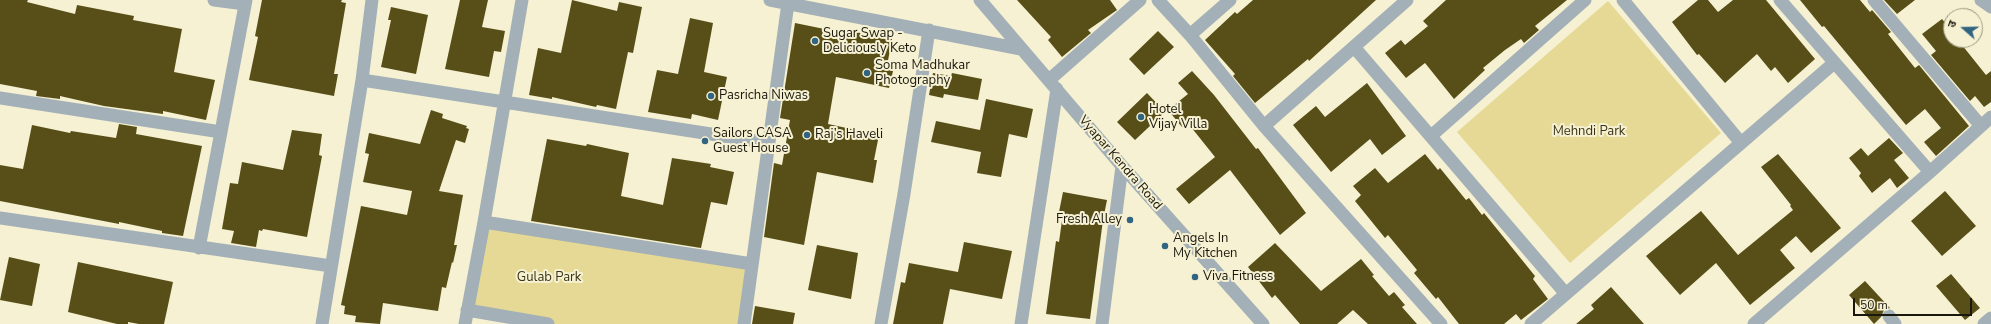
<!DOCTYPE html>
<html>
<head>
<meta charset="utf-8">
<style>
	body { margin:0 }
	#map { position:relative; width:1991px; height:324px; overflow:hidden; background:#f6f1d2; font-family:"Nunito Sans","Noto Sans Devanagari",sans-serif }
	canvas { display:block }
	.north { position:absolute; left:1943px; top:8px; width:40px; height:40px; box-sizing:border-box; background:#f6f1d2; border:1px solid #9e9a83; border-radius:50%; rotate:290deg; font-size:11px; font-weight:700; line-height:16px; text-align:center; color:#1a180d }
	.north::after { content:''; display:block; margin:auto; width:14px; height:18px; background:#306480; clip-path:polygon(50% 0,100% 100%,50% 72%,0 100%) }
	.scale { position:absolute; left:1853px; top:298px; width:119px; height:18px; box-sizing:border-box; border:2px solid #1a180d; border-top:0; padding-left:5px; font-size:12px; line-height:14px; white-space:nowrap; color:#1a180d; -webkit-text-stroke:3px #f6f1d2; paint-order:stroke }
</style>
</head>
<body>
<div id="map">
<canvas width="1991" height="324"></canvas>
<div class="north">उ</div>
<div class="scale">50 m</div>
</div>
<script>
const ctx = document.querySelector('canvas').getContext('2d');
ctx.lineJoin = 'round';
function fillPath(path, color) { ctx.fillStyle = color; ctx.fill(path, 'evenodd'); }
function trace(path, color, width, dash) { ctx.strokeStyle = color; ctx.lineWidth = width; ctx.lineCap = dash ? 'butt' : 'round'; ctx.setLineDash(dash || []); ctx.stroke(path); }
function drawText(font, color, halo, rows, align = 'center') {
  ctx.font = font + ' "Nunito Sans",sans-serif'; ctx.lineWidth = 4; ctx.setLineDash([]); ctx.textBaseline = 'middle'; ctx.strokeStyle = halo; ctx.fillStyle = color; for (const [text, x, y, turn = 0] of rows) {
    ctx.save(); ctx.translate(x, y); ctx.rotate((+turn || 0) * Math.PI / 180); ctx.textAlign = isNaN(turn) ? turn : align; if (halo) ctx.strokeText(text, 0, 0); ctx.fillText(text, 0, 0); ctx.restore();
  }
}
fillPath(new Path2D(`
	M1608 1 1721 133 1570 263 1457 132Z
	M484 222 752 264 744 324H548L467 310Z`), '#e5d995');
fillPath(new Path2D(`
	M0 0H28L27 2 75 14 77 5 134 16 133 20 182 29 174 72 215 80 206 120 163 111V114L104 106 60 96V99L36 96 37 91 0 84Z
	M262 0H342L341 2 346 3 334 74H338L334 96 249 80 258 37 255 36Z
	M460 0H488L482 27 505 31 501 52 494 51 489 77 445 69Z
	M572 0 617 11 619 2 642 7 633 53 628 52 616 109 597 105 596 107 552 97V99L529 95 538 48 561 53Z
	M1017 0H1110L1117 10 1088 30 1091 33 1062 57 1048 40 1051 37Z
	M1253 0H1376L1309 61 1308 59 1255 103 1233 76 1235 74 1205 40 1235 12 1237 14Z
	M1446 0H1567L1535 26 1539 30 1524 43 1521 39 1505 50 1483 68 1485 70 1454 99 1425 63 1406 78 1385 53 1401 40 1405 45 1428 26 1423 21Z
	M1698 0H1708L1718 12 1733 0H1766L1815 59 1788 83 1775 67 1771 71 1757 54 1725 83 1699 54 1697 55 1672 22Z
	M1800 0H1860L1870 12 1872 10 1891 32 1888 34 1915 68 1919 65 1969 126 1936 156 1924 142 1941 128 1925 109 1906 125 1824 26 1822 27Z
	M1884 0H1915L1897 14Z
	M391 7 428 15 416 74 381 67 391 20H388Z
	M690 18 713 23 704 72 727 77 718 120 692 114 691 119 648 112 657 70 678 74Z
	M1942 19 1951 30V40H1958L1986 75 1991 71V102L1984 107 1975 96 1970 101 1931 55 1936 51 1922 34Z
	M795 23 849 34 850 31 892 39 887 66 894 67 889 88 836 77 828 124 879 135 874 160H877L873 183 817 172 804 245 764 237 774 163 782 165 790 120 780 118Z
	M1158 31 1174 47 1144 75 1129 59Z
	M1192 71 1214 95 1256 149 1258 148 1306 213 1280 235 1230 170 1189 204 1176 189 1215 157 1187 122 1182 127 1168 110 1188 94 1178 83Z
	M933 73 951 76 952 73 982 79 978 100 944 94 943 98 929 95Z
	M1367 83 1406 136 1382 155 1370 139 1331 172 1293 125 1316 106 1325 117Z
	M1147 93 1165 112 1135 140 1117 122Z
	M986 99 1033 109 1027 138 1009 134 1001 177 977 173 981 152 931 142 936 121 980 130Z
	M431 110 443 114 442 118 467 126 466 128 469 129 465 143 456 140 439 191 463 195 454 245H457L453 263 452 262 446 288 442 287 438 311 383 303 380 324 355 322 356 316 344 314 345 306 341 305 361 206 407 215 412 191 363 182 369 154 365 153 369 133 420 144Z
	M119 124 137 127 136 134 202 146 183 236 162 233V231L119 222V224L0 201V165L23 169 32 125 70 133 71 131 116 138Z
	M292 130 322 134 319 155 322 156 307 237 263 229 262 231 259 230 256 247 231 243 234 231 222 229 230 183 238 184 242 162 283 170Z
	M1889 138 1903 153 1894 160 1909 178 1897 188 1890 178 1872 193 1859 176 1861 173 1849 158 1861 148 1868 156Z
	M547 139 586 146 587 144 629 153 621 196 663 205 672 158 711 164 710 167 734 172 727 205 711 202 701 248 531 221Z
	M1425 154 1438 170 1440 168 1466 200 1469 198 1482 215 1484 213 1535 276 1533 279 1548 299 1521 320 1516 314 1504 324H1459L1438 297 1436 299 1414 273 1417 270 1388 235 1385 238 1355 201 1361 195 1353 186 1375 168 1388 183Z
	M1778 154 1841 228 1811 253 1796 236 1780 250 1795 268 1750 305 1716 263 1680 295 1646 256 1701 211 1738 255 1793 210 1790 206 1791 205 1761 167Z
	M1945 191 1976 226 1942 256 1911 221Z
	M1063 192 1107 200 1103 220 1090 319 1046 314 1056 241 1059 242 1063 213 1059 212Z
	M964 242 1012 251 1002 299 950 289 943 324H893L901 282 905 283 909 263 958 272Z
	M1275 243 1321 291 1361 259 1374 275 1372 276 1389 296 1394 292 1405 305 1402 307 1417 324H1368L1353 310 1337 324H1300L1275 295 1272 298 1248 267Z
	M817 245 858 253 851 299 808 290Z
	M9 257 40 264 32 306 0 300Z
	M78 262 173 282 164 324H139L128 322V324H117L68 312Z
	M1951 274 1980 308 1965 320 1936 286Z
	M1865 281 1890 308 1884 310 1881 317 1874 324 1849 295Z
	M1611 287 1644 324H1576L1594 309 1591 305Z
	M755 306 795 313 793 324H752Z`), '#584f18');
trace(new Path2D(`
	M214 0 245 4
	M770 0 1021 49
	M980 0 1122 166 1263 324
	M1158 0 1190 35 1264 126 1441 324
	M1623 0 1741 143
	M1780 0 1930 172
	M1874 0 1981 126
	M1981 0 1991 7
	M1190 35 1230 0
	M1354 47 1566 294
	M362 80 769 143
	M1049 80 1140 0
	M0 98 221 132
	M1264 126 1407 0
	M1431 136 1585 0
	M0 218 331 266
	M484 222 752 264
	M199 248 246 0
	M467 310 548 324
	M1889 316 1895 324
	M322 324 362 80 372 0
	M465 324 484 222 522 0
	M744 324 788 3 785 0
	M881 324 904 194 929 30
	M1021 324 1057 89
	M1102 324 1122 166
	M1531 324 1834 63
	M1754 324 1930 172 1991 117
	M1984 324 1991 318`), '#a3b0b7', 13);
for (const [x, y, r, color] of [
	[815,41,4,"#306480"],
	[867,73,4,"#306480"],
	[711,96,4,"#306480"],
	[1141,117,4,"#306480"],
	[807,135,4,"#306480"],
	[705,141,4,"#306480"],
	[1130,220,4,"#306480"],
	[1165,246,4,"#306480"],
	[1195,277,4,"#306480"]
]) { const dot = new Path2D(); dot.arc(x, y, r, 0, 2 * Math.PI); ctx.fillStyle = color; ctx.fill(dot); trace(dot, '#f6f1d2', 1.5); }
drawText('13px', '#1a180d', '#f6f1d2', [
	["Sugar Swap -",823,34],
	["Deliciously Keto",823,49],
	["Soma Madhukar",875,66],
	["Photography",875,81],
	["Pasricha Niwas",719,96],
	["Hotel",1149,110],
	["Vijay Villa",1149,125],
	["Sailors CASA",713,134],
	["Guest House",713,149],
	["Raj’s Haveli",815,135],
	["Fresh Alley",1122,220,"right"],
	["Angels In",1173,239],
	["My Kitchen",1173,254],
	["Viva Fitness",1203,277]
], 'left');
drawText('13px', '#3b3515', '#f6f1d2', [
	["Mehndi Park",1589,132],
	["Gulab Park",549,278]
]);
drawText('13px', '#1a180d', '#f6f1d2', [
	["Vyapar Kendra Road",1120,163,49]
]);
</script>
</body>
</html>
